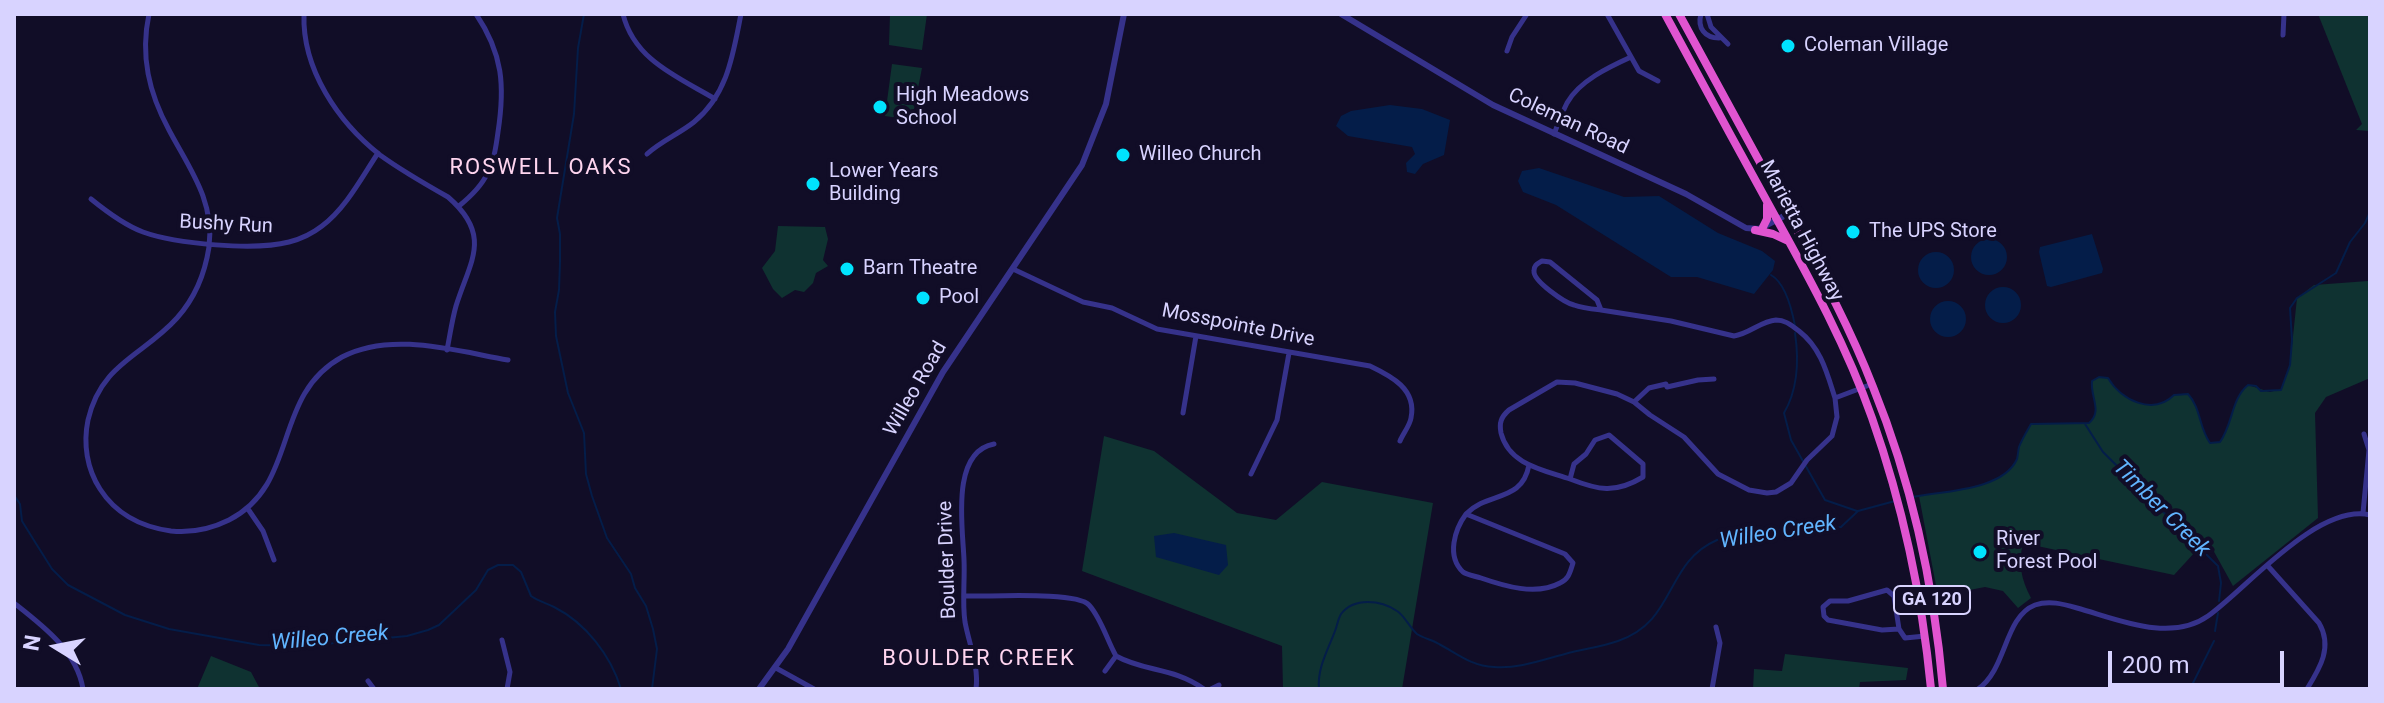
<!DOCTYPE html>
<html>
<head>
<meta charset="utf-8">
<style>
	body { margin:0 }
	#map { position:relative; width:2384px; height:703px; overflow:hidden; background:#110d27; font-family:Roboto,sans-serif }
	canvas { display:block }
	.frame { position:absolute; inset:0; border:16px solid #d8d3ff; pointer-events:none }
	.north { position:absolute; left:16px; top:607px; width:80px; height:80px; -webkit-text-stroke:6px #110d27; paint-order:stroke; rotate:280deg; font-size:22px; font-weight:700; line-height:32px; text-align:center; color:#d8d3ff }
	.north::after { content:''; display:block; margin:auto; width:28px; height:36px; background:#d8d3ff; clip-path:polygon(50% 0,100% 100%,50% 72%,0 100%) }
	.scale { position:absolute; left:2108px; top:651px; width:176px; height:36px; box-sizing:border-box; border:4px solid #d8d3ff; border-top:0; padding-left:10px; font-size:24px; line-height:28px; white-space:nowrap; color:#d8d3ff; -webkit-text-stroke:6px #110d27; paint-order:stroke }
</style>
</head>
<body>
<div id="map">
<canvas width="2384" height="703"></canvas>
<div class="frame"></div>
<div class="north">N</div>
<div class="scale">200 m</div>
</div>
<script>
const ctx = document.querySelector('canvas').getContext('2d');
ctx.lineJoin = 'round';
function fillPath(path, color) { ctx.fillStyle = color; ctx.fill(path, 'evenodd'); }
function trace(path, color, width, dash) { ctx.strokeStyle = color; ctx.lineWidth = width; ctx.lineCap = dash ? 'butt' : 'round'; ctx.setLineDash(dash || []); ctx.stroke(path); }
function drawText(font, color, halo, rows, align = 'center') {
  ctx.font = font + ' Roboto,sans-serif'; ctx.lineWidth = 8; ctx.setLineDash([]); ctx.textBaseline = 'middle'; ctx.strokeStyle = halo; ctx.fillStyle = color; for (const [text, x, y, turn = 0] of rows) {
    ctx.save(); ctx.translate(x, y); ctx.rotate((+turn || 0) * Math.PI / 180); ctx.textAlign = isNaN(turn) ? turn : align; if (halo) ctx.strokeText(text, 0, 0); ctx.fillText(text, 0, 0); ctx.restore();
  }
}
fillPath(new Path2D(`
	M890 14H927L922 50 889 45Z
	M2318 14H2370V131L2356 130 2362 124Z
	M892 64 922 68 913 114 919 121 885 116Z
	M778 226 825 227 828 239 823 260 828 266 816 273 813 283 804 292 795 290 782 298 773 289 762 268 775 251Z
	M2368 281 2370 295V378L2326 397 2315 413 2318 518 2233 586 2207 539 2174 575 2023 543C2018 564 2021 579 2031 598L2018 608 2003 591 1985 587 1938 596 1919 496C1947 490 2003 490 2017 459 2018 455 2018 451 2019 447 2022 439 2027 431 2031 424L2089 423C2103 411 2090 397 2092 381L2099 377 2108 378C2121 400 2153 416 2174 395L2188 394C2201 408 2199 428 2210 443L2220 442C2233 424 2231 399 2248 385L2270 392 2281 389 2290 365 2297 298 2314 285Z
	M1104 436 1154 451 1237 513 1276 520 1322 482 1433 503 1402 689H1283L1282 646 1082 571Z
	M1785 654 1908 668 1906 680 1860 682 1859 689H1753L1754 669 1782 671Z
	M211 656 251 672 260 689H197Z`), '#0f3231');
fillPath(new Path2D(`
	M1390 105 1422 109 1450 120 1444 155 1423 164 1415 174 1407 172 1406 163 1415 154 1412 147 1348 136 1336 126 1341 116 1351 111Z
	M1539 168 1624 197 1659 196 1718 233 1762 251 1775 261 1773 270 1754 294 1697 277H1671L1556 205 1523 192 1518 181 1522 171Z
	M2092 234 2103 269 2102 273 2051 287 2047 286 2039 252 2040 247Z
	M1971 257a18 18 0 1 1 36 0a18 18 0 1 1-36 0Z
	M1918 270a18 18 0 1 1 36 0a18 18 0 1 1-36 0Z
	M1985 305a18 18 0 1 1 36 0a18 18 0 1 1-36 0Z
	M1930 319a18 18 0 1 1 36 0a18 18 0 1 1-36 0Z
	M1174 533 1226 545 1228 565 1219 575 1156 557 1154 536Z`), '#041d49');
trace(new Path2D(`
	M584 14 578 48 574 114 557 218 560 234V262L559 290 555 312 556 336 568 393 584 433 586 474 592 496 607 538 631 574 635 588 646 606 653 629 657 649 652 689
	M1771 275C1785 283 1792 310 1795 326
	M1795 333C1799 360 1798 389 1784 413L1791 440 1825 500 1857 511
	M2085 424 2103 452 2218 566 2221 583 2219 601
	M14 495 20 504 22 521 35 542 52 569 68 585 125 615 169 629 259 645 304 646 407 636 428 630 439 625 476 590 488 570 498 565H513L521 572 531 596C538 601 546 603 554 607 586 623 611 656 621 689
	M1913 497C1941 491 2003 491 2017 459 2018 455 2018 451 2019 447 2022 439 2027 431 2031 424L2089 423C2103 411 2090 397 2092 381L2099 377 2108 378C2121 400 2153 416 2174 395L2188 394C2201 408 2199 428 2210 443L2220 442C2233 424 2231 399 2248 385L2256 386 2261 391 2281 390 2290 365 2292 340 2290 308 2297 298 2336 273 2350 242 2365 223 2370 212
	M2215 631 2218 613
	M1319 689C1317 668 1328 650 1335 631 1337 626 1338 619 1341 614 1354 597 1381 600 1397 611 1405 616 1409 627 1417 634 1423 638 1432 640 1439 644 1458 654 1471 666 1494 667 1518 669 1542 660 1565 654 1583 649 1601 647 1618 641 1677 621 1664 563 1717 540L1790 528 1841 527 1858 511 1895 501
	M2190 689 2214 641`), '#041d49', 2);
trace(new Path2D(`
	M149 14C140 56 149 93 169 130 189 168 215 201 209 247 205 273 195 298 177 318 143 356 101 363 88 420 83 444 87 469 100 489 116 514 142 527 171 531 191 533 211 529 229 520 300 484 271 396 342 357 391 331 456 351 508 360
	M304 14C302 69 338 122 380 155 402 171 425 184 448 197 493 236 470 261 456 306 452 320 450 335 447 350
	M623 14C634 60 678 77 715 99
	M1607 14 1639 71 1658 81
	M1701 14C1697 28 1705 38 1719 38
	M1707 14 1711 27 1728 44
	M2283 35 2284 14
	M1507 51 1512 37 1527 14
	M1554 134C1558 124 1562 113 1567 103 1579 81 1609 67 1631 57
	M647 154C661 141 679 134 694 122 728 94 733 54 741 14
	M91 199C107 212 124 225 143 232 176 244 255 251 289 242 301 239 313 233 322 226 346 208 362 177 378 153
	M459 206C470 197 481 187 487 174 494 161 496 147 498 132 505 86 503 54 476 14
	M1542 261 1550 262 1597 300 1601 310C1592 309 1582 308 1574 305 1565 303 1533 281 1534 271 1534 265 1537 264 1542 261Z
	M1013 269 1083 302 1112 308 1157 329 1370 366C1391 376 1417 389 1411 418 1410 425 1403 434 1400 441
	M1601 310 1671 321 1734 336C1749 334 1761 321 1776 320 1786 320 1792 326 1799 331 1821 348 1827 373 1835 398
	M1634 402 1649 388 1666 384 1667 387 1698 380 1714 379
	M1183 413 1196 336
	M1609 435 1643 464V477C1615 494 1598 490 1570 479L1574 464 1586 454 1595 440Z
	M1251 474 1277 420 1289 353
	M1570 479C1544 470 1509 465 1501 433 1499 423 1501 417 1509 410L1557 382 1575 383 1617 394 1634 402 1650 415 1684 437 1718 474 1749 490 1767 493 1776 492 1791 483 1807 460 1832 436 1837 417 1835 398 1872 384
	M248 509 263 531 274 560
	M2363 513 2369 450 2364 434
	M1466 514 1565 554 1573 563C1570 572 1569 579 1560 583 1536 596 1504 586 1481 578 1475 576 1467 575 1463 572 1446 556 1455 529 1466 514Z
	M1466 514C1488 491 1522 503 1529 465
	M2267 565 2319 623C2333 647 2320 668 2307 689
	M964 596C987 597 1077 591 1089 605 1101 618 1107 640 1116 656L1105 671
	M14 603C42 625 77 651 83 689
	M1899 629 1894 596 1887 590 1848 601H1830L1823 607 1824 616 1828 620 1882 630 1899 629 1905 638 1925 636
	M502 640 510 672 507 689
	M1116 656C1145 672 1173 667 1204 689
	M776 668 814 689
	M368 681 374 689
	M976 689C979 666 969 644 965 622 962 602 965 580 964 560 963 529 950 452 994 444
	M1211 689 1219 685
	M1712 689 1720 643 1716 627
	M1978 689C2007 669 2004 617 2035 605 2049 600 2063 604 2077 608 2117 619 2170 643 2208 616 2247 588 2318 503 2370 515`), '#36328b', 5);
trace(new Path2D(`
	M1341 14 1493 105 1686 194 1746 228 1759 229 1788 214
	M759 689 788 649 943 372 1082 165 1106 104 1124 14`), '#36328b', 6);
trace(new Path2D(`
	M1665 14C1701 81 1738 149 1775 216 1811 281 1847 347 1872 418 1903 506 1922 596 1931 689
	M1679 14C1717 84 1755 153 1793 223 1822 276 1851 330 1873 387 1912 483 1934 586 1943 689
	M1763 227 1767 219V205
	M1755 230 1773 234 1788 241`), '#e054d0', 8);
for (const [x, y, r, color] of [
	[1788,46,8,"#00e3fe"],
	[880,107,8,"#00e3fe"],
	[1123,155,8,"#00e3fe"],
	[813,184,8,"#00e3fe"],
	[1853,232,8,"#00e3fe"],
	[847,269,8,"#00e3fe"],
	[923,298,8,"#00e3fe"],
	[1980,552,8,"#00e3fe"]
]) { const dot = new Path2D(); dot.arc(x, y, r, 0, 2 * Math.PI); ctx.fillStyle = color; ctx.fill(dot); trace(dot, '#110d27', 3); }
for (const [x, y, w] of [
	[1932,600,76]
]) { const box = new Path2D(); box.roundRect(x - w / 2, y - 14, w, 28, 6); ctx.fillStyle = '#110d27'; ctx.fill(box); trace(box, '#d8d3ff', 2); }
drawText('bold 18px', '#d8d3ff', null, [
	["GA 120",1932,600]
]);
drawText('20px', '#d8d3ff', '#110d27', [
	["Coleman Village",1804,46],
	["High Meadows",896,96],
	["School",896,119],
	["Willeo Church",1139,155],
	["Lower Years",829,172],
	["Building",829,195],
	["The UPS Store",1869,232],
	["Barn Theatre",863,269],
	["Pool",939,298],
	["River",1996,540],
	["Forest Pool",1996,563]
], 'left');
drawText('20px', '#d8d3ff', '#110d27', [
	["Coleman Road",1568,122,25],
	["Bushy Run",226,225,3],
	["Marietta Highway",1801,231,62],
	["Mosspointe Drive",1238,326,11],
	["Willeo Road",916,389,-60],
	["Boulder Drive",948,560,-92]
]);
ctx.letterSpacing = '2px';
drawText('22px', '#ffd5ef', '#110d27', [
	["ROSWELL OAKS",541,168],
	["BOULDER CREEK",979,659]
]);
ctx.letterSpacing = '0px';
drawText('italic 22px', '#61b5ff', '#110d27', [
	["Timber Creek",2161,509,45],
	["Willeo Creek",1778,533,-9],
	["Willeo Creek",330,639,-5]
]);
</script>
</body>
</html>
